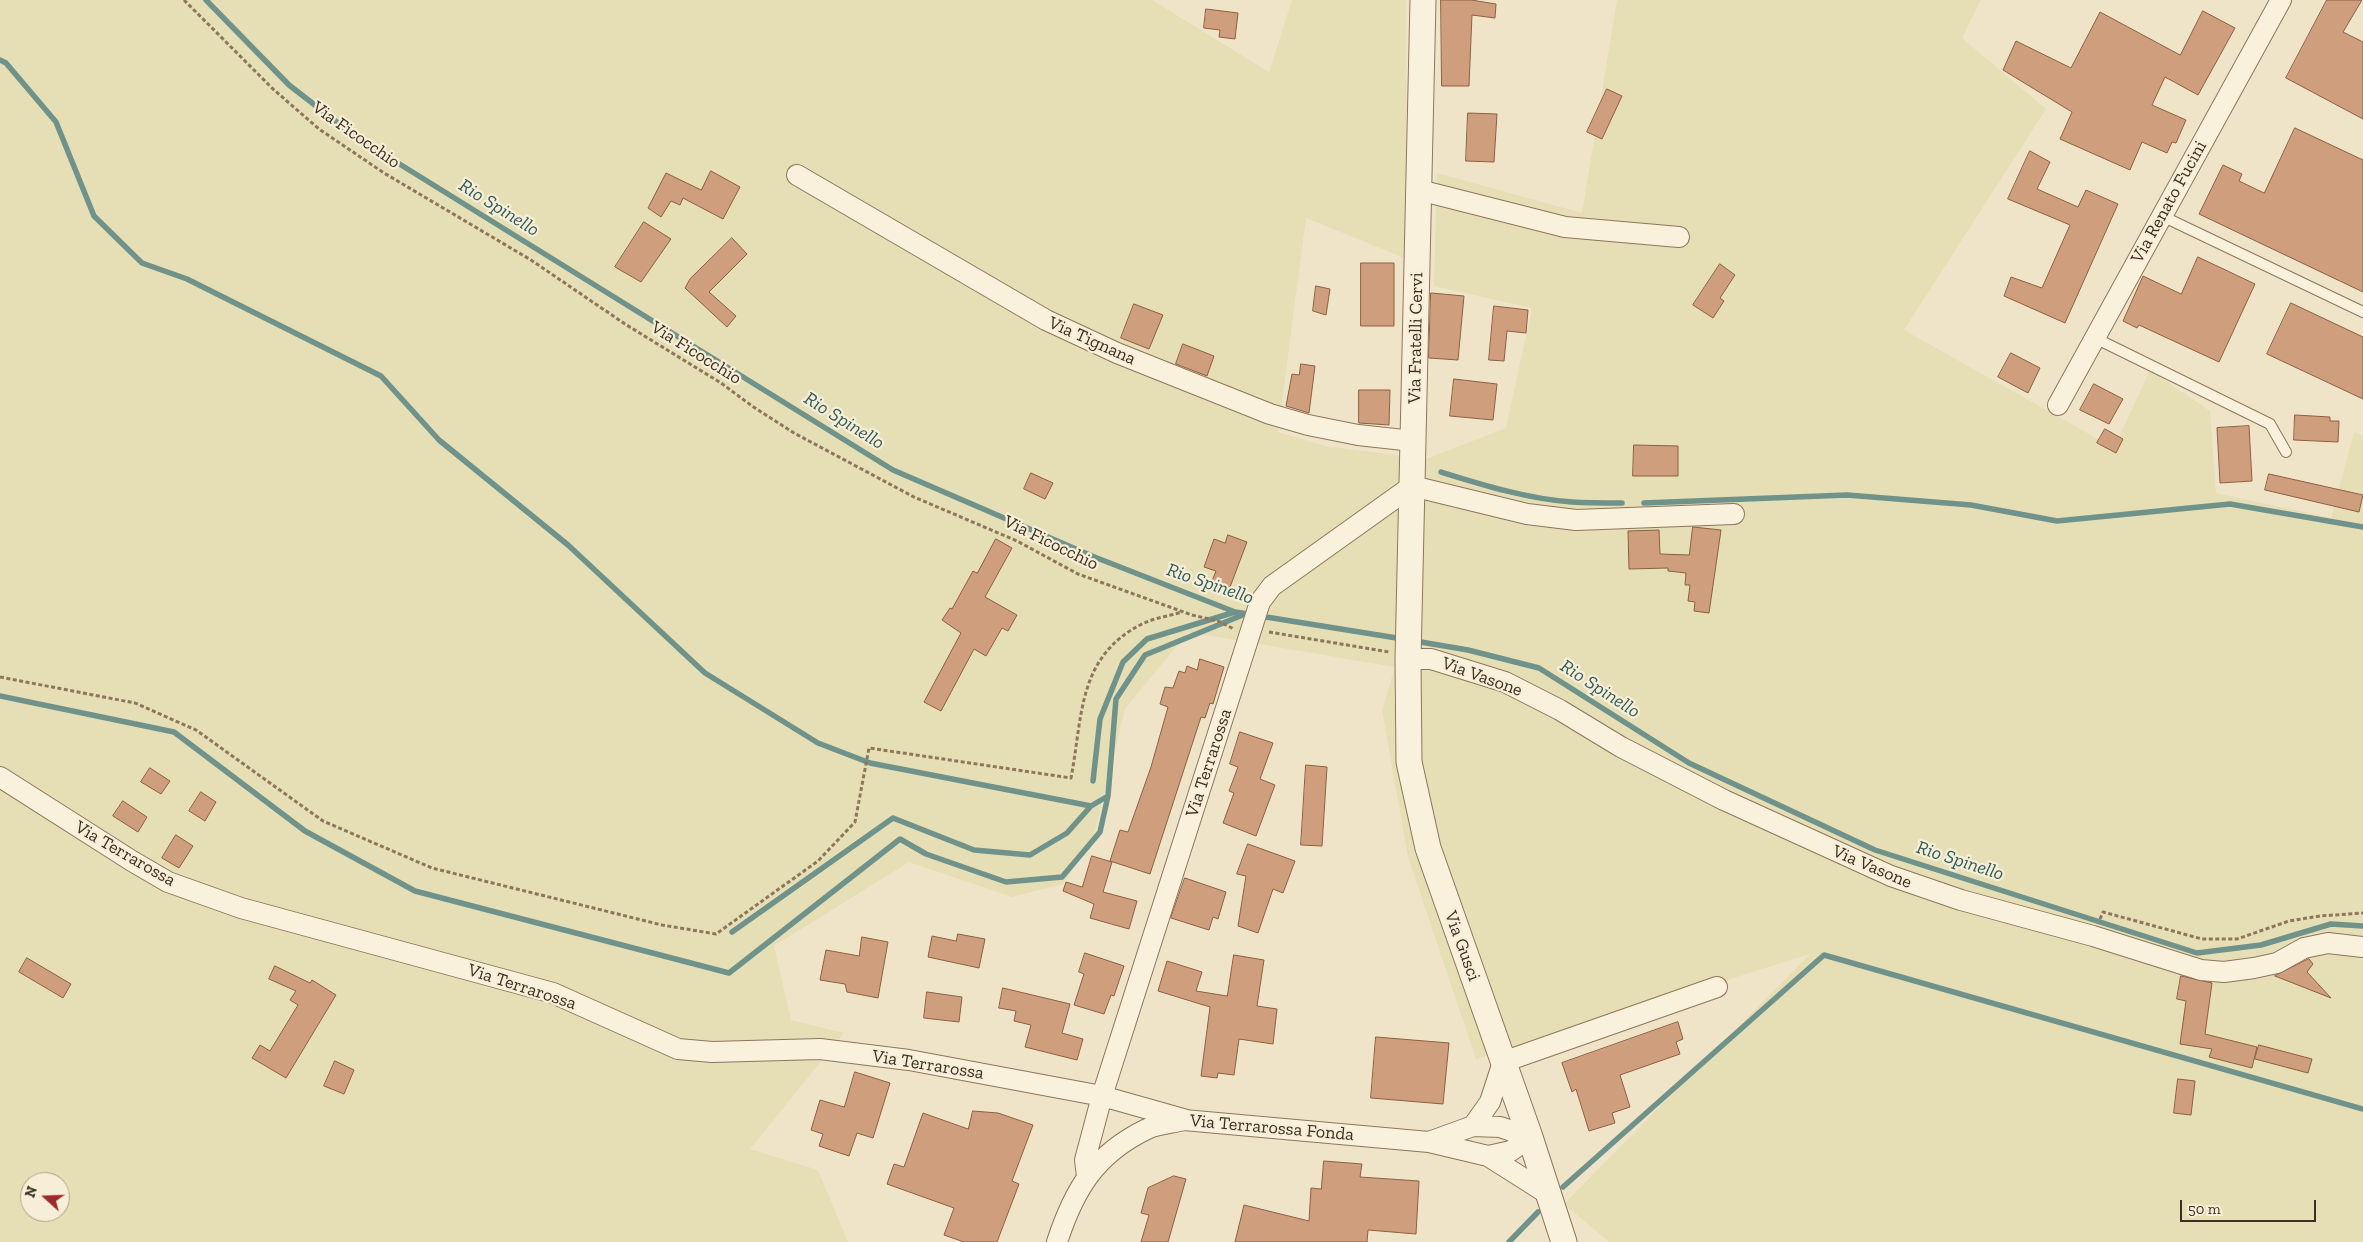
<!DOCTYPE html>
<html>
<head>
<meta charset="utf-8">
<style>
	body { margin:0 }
	#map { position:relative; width:2363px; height:1242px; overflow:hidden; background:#f0e4c8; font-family:"Zilla Slab",serif }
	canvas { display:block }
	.north { position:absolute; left:20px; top:1172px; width:50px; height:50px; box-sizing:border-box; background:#f7eed8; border:1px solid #ada18e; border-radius:50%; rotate:290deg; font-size:14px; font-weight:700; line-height:20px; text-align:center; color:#3d2e20 }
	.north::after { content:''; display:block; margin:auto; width:18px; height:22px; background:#9e2a2b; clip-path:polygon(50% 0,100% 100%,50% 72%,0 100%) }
	.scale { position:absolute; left:2180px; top:1200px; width:136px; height:22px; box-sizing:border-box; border:2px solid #3d2e20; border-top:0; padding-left:6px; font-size:15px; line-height:18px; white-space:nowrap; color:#3d2e20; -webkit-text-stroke:4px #f7eed8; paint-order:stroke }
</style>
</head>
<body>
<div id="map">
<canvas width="2363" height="1242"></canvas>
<div class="north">N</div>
<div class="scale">50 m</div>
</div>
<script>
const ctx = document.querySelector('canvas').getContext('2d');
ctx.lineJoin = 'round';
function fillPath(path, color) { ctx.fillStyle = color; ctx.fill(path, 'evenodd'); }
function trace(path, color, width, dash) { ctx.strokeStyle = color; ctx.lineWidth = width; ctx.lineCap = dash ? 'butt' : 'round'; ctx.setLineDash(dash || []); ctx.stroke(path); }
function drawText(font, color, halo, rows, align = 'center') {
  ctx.font = font + ' "Zilla Slab",serif'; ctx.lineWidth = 4.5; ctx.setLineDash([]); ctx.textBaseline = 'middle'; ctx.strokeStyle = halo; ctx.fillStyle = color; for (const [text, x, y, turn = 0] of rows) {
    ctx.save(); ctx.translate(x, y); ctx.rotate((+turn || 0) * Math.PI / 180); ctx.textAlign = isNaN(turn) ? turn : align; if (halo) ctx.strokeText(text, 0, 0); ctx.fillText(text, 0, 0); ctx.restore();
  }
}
fillPath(new Path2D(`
	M0 0H1152L1269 72 1292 0H1406L1407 259 1306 218 1278 432 1325 446 1426 459 1506 428 1532 308 1434 286 1437 173 1582 213 1617 0H1981L1962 38 2046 109 1904 330 2114 448 2150 370 2210 411 2216 493 2331 518 2354 432 2363 436V1242H1609L1564 1204 1810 954 1476 1059 1408 857 1382 710 1395 667 1188 632 1125 709 1093 839 1063 884 1012 897 909 862 774 946 791 1020 844 1033 750 1149 818 1170 848 1242H0ZM30 1182H60V1212H30Z`), '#e6deb5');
trace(new Path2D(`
	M206 0 289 85 356 137 893 470 1092 556 1235 612 1403 639
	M0 60 6 63 56 122 94 216 142 263 187 279 381 376 439 440 568 545 705 673 818 743 870 763 1091 806 1108 796 1116 699 1145 655 1245 614
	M1441 472C1483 485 1528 499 1572 502 1588 503 1605 503 1622 503
	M1644 503 1847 495 1971 505 2057 521 2230 504 2363 527
	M1415 641 1468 650 1539 668 1689 763 1875 850 2197 953 2261 945 2331 924 2363 926
	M0 696 174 732 305 831 415 891 729 973 900 839 926 854 1006 882 1062 877 1100 832 1108 796
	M1093 781 1100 719 1123 662 1147 639 1235 612
	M732 932 893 818 974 850 1030 855 1067 833 1091 806
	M1563 1187 1824 955 2363 1109
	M1509 1242 1538 1212`), '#6f938a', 5.5);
const building = new Path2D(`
	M1441 0H1471L1496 4 1495 18 1472 15 1469 86H1442Z
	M2327 0H2362L2343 32 2363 42V119L2286 78Z
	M1206 9 1238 13 1235 39 1219 37 1220 30 1204 28Z
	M2203 11 2235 28 2198 95 2165 77 2152 105 2186 120 2176 143 2172 142 2167 153 2142 142 2130 170 2060 139 2072 112 2003 70 2016 41 2071 68 2100 12 2180 55Z
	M1607 89 1622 96 1602 139 1587 132Z
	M1468 113 1497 114 1494 162 1466 161Z
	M2295 128 2363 160V292L2199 214 2223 165 2242 174 2239 181 2264 193Z
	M2030 151 2050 162 2037 189 2078 207 2086 190 2118 204 2065 323 2004 296 2011 277 2042 288 2070 225 2008 199Z
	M711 171 740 187 723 219 683 198 680 205 671 201 661 217 648 208 666 173 701 190Z
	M644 222 671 239 641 282 615 267Z
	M732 238 747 254 709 292 736 316 727 327 685 288 690 279Z
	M2198 257 2255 284 2219 362 2139 325 2137 328 2123 321 2143 276 2181 294Z
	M1361 263H1394V326H1361Z
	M1720 264 1735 275 1720 298 1724 301 1713 318 1693 305Z
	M1316 286 1330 289 1326 315 1313 311Z
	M1431 293 1464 296 1458 360 1429 358Z
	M2291 303 2363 337V399L2267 354Z
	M1134 304 1163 315 1149 349 1121 338Z
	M1494 306 1528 310 1526 333 1507 331 1504 361 1489 360Z
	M1183 344 1214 356 1207 376 1176 364Z
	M2011 353 2040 368 2028 393 1998 377Z
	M1301 364 1315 366 1309 413 1286 406 1292 374 1299 375Z
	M1454 379 1497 384 1493 420 1450 416Z
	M2094 384 2123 399 2109 424 2080 410Z
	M1359 390H1390L1389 425 1359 423Z
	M2295 415 2330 417V421H2339L2338 442 2294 440Z
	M2249 426 2252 481 2220 483 2217 428Z
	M2105 429 2123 439 2116 453 2097 443Z
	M1634 445 1678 446V476H1633Z
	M1031 473 1053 483 1045 499 1024 489Z
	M2269 474 2363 495 2359 512 2265 490Z
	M1693 527 1721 530 1709 613 1694 611 1695 602 1688 601 1690 585H1685L1686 573 1668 571V568L1629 569 1628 531 1659 530 1660 554 1689 555Z
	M1228 535 1247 542 1230 587 1212 581 1216 571 1204 567 1214 539 1225 543Z
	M996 539 1012 548 985 597 1017 615 1008 631 1002 628 986 656 974 649 941 711 924 702 961 633 942 620 950 608 952 609 973 571 977 573Z
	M1200 659 1224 667 1213 704 1210 703 1205 718 1201 717 1150 874 1110 861 1120 830 1128 832 1151 767 1168 707 1160 704 1165 687 1173 688 1179 671 1185 673 1187 666 1197 670Z
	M1240 732 1273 743 1260 779 1275 785 1256 836 1223 823 1234 793 1229 791 1238 767 1230 764Z
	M1306 765 1327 767 1322 846 1301 845Z
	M150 768 170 781 161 794 141 782Z
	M201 792 216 802 205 821 189 811Z
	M123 801 147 817 138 832 113 816Z
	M176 835 193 846 179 868 162 858Z
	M1248 844 1295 861 1283 893 1273 889 1258 933 1238 926 1246 876 1237 874Z
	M1092 856 1112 862 1103 892 1137 901 1129 929 1090 918 1094 904 1063 891 1066 882 1082 887Z
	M1185 878 1226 892 1218 919 1213 917 1209 930 1171 918Z
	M958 934 985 939 979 968 928 957 932 936 956 941Z
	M862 937 888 942 878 998 847 992 845 984 820 980 826 950 859 956Z
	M1085 953 1124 966 1114 996 1111 995 1104 1014 1074 1005 1084 974 1079 972Z
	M1234 955 1264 960 1257 1006 1277 1009 1273 1044 1239 1039 1234 1075 1218 1073 1217 1078 1201 1076 1210 1007 1158 991 1167 961 1202 972 1196 991 1227 996Z
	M27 958 71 984 63 998 19 972Z
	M2309 959 2313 964 2307 972 2331 998 2275 976Z
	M275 966 310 983 312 980 336 995 286 1078 252 1058 260 1045 270 1051 298 1005 290 1000 296 991 269 979Z
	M2181 976 2212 983 2205 1034 2257 1047 2252 1068 2209 1057 2212 1049 2180 1044 2186 1001 2177 999Z
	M1003 988 1070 1004 1062 1033 1083 1039 1077 1060 1025 1047 1031 1025 1014 1021 1016 1011 999 1008Z
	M927 992 962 997 959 1022 924 1018Z
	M1678 1022 1683 1039 1676 1042 1680 1054 1620 1075 1630 1107 1612 1113 1615 1123 1589 1131 1576 1089 1572 1092 1562 1063Z
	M1376 1037 1449 1043 1443 1104 1371 1098Z
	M2259 1045 2312 1059 2308 1073 2255 1059Z
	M335 1061 354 1070 344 1094 324 1086Z
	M855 1072 890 1083 873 1138 857 1133 849 1156 819 1146 823 1134 811 1130 820 1100 844 1107Z
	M2178 1079 2195 1081 2191 1115 2174 1113Z
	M973 1111 998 1113 1033 1125 1012 1181 1019 1184 997 1242H964L944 1235 954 1208 887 1184 894 1164 904 1167 923 1113 968 1129Z
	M1324 1161 1362 1164 1360 1177 1419 1181 1416 1234 1368 1230 1367 1242H1235L1244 1205 1309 1221 1311 1188 1321 1189Z
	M1174 1176 1186 1179 1168 1242H1141L1149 1215 1141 1213 1148 1188Z`);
fillPath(building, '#cf9f7d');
trace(building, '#8d5f41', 1);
const service = new Path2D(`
	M2162 216 2363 312
	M2095 338 2270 424 2286 452`);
const minor = new Path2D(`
	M797 175 1046 320 1117 353 1270 414 1308 425 1358 435 1413 441
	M1419 190 1565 227 1679 237
	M2058 405 2281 0
	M1408 659H1431L1505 682 1560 710 1621 747 1724 800 1891 876 1961 900 2093 936 2201 970 2224 972 2254 968 2277 963 2304 948 2328 943 2363 947
	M0 777 132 861 168 882 241 908 553 993 678 1049 712 1052 820 1049 909 1060 1102 1096 1187 1120
	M1473 1126 1490 1102 1503 1062 1717 987
	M1429 1142 1473 1126 1500 1127 1530 1137
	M1488 1156 1511 1151 1530 1137
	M1087 1176 1085 1160 1102 1096 1260 602 1272 586 1412 486 1527 514 1576 520 1734 514
	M1057 1242C1074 1190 1095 1154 1147 1129 1158 1124 1173 1123 1184 1120L1429 1142 1488 1156 1548 1194`);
const tertiary = new Path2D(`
	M1423 0 1408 659 1409 762 1428 848 1530 1137 1564 1242`);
trace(service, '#8d765c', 12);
trace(minor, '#8d765c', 22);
trace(tertiary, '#8d765c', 27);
trace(new Path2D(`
	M184 0 273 89 319 129 384 173 531 260 625 324 721 383 752 406 794 433 914 497 1017 541 1078 574 1192 615 1218 621 1234 629
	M1269 632 1389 652
	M0 677 135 703 196 730 323 821 432 868 662 925 716 934 818 861 855 822 869 748 1071 778C1083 716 1077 657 1142 624 1154 618 1169 616 1182 612
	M2100 919 2103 912 2202 939H2237L2289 921 2320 916 2363 913`), '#8d765c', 3, [4, 2.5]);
trace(service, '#faf1dc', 10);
trace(minor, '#faf1dc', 20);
trace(tertiary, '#faf1dc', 25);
drawText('18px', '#3d2e20', '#f7eed8', [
	["Via Ficocchio",356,135,35],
	["Via Renato Fucini",2169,202,-61],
	["Via Fratelli Cervi",1416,338,-89],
	["Via Tignana",1092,341,24],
	["Via Ficocchio",696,353,32],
	["Via Ficocchio",1051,543,26],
	["Via Vasone",1482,677,20],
	["Via Terrarossa",1209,763,-72],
	["Via Terrarossa",125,854,30],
	["Via Vasone",1872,867,23],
	["Via Gusci",1462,946,70],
	["Via Terrarossa",522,987,18],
	["Via Terrarossa",928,1065,9],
	["Via Terrarossa Fonda",1272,1128,5]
]);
drawText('italic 19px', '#2f5d5a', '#f7eed8', [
	["Rio Spinello",499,208,32],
	["Rio Spinello",844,421,32],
	["Rio Spinello",1210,584,19],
	["Rio Spinello",1600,689,33],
	["Rio Spinello",1960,861,18]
]);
</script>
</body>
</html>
